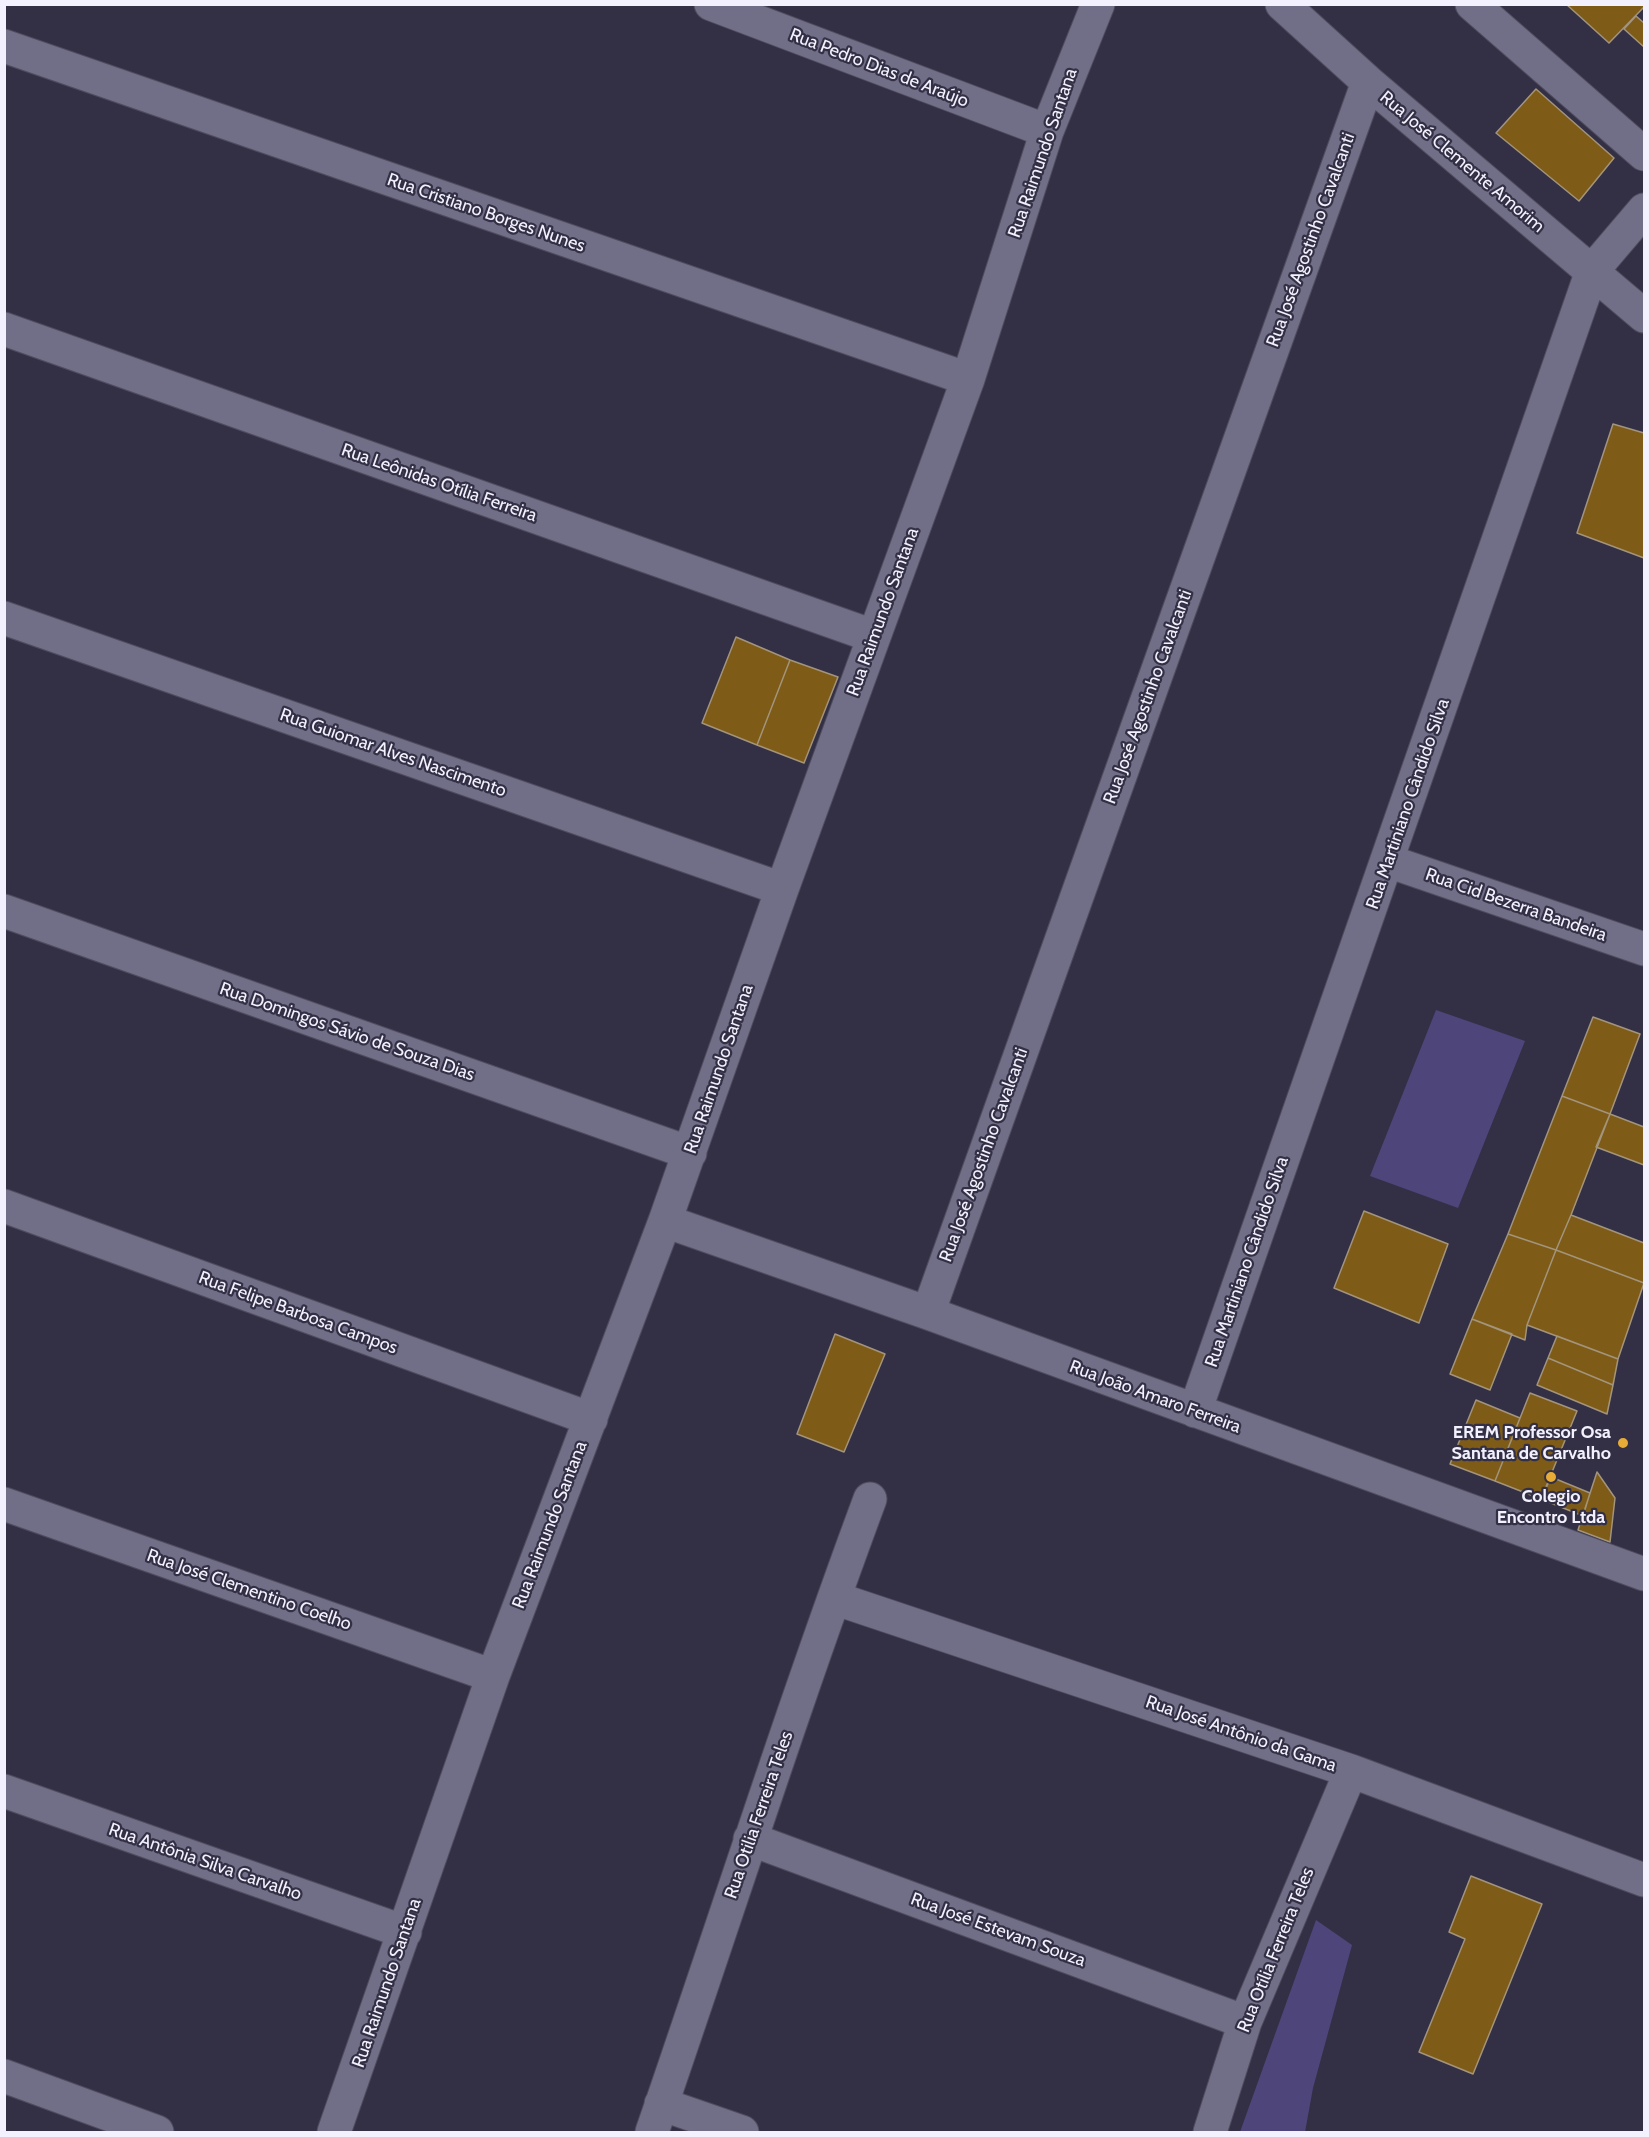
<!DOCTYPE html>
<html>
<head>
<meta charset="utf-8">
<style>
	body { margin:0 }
	#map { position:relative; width:1649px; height:2137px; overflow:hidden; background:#333046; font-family:Cabin,sans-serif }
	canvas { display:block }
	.frame { position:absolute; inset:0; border:6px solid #f2f1fd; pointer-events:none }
</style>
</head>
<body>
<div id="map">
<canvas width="1649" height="2137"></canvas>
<div class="frame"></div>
</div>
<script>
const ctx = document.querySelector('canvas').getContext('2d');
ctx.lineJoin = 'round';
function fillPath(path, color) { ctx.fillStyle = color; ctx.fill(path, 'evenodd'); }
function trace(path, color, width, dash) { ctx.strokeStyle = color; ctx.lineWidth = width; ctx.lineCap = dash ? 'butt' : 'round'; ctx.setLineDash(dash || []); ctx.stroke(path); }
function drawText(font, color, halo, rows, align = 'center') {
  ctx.font = font + ' Cabin,sans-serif'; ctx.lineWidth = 4.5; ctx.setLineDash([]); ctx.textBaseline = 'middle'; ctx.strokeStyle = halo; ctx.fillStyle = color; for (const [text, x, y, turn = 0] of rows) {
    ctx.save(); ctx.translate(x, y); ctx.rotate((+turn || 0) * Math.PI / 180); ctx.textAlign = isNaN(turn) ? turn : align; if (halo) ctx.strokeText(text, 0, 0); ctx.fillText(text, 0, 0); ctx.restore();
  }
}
fillPath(new Path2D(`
	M1436 1010 1525 1041 1458 1208 1370 1176Z
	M1316 1920 1352 1945 1313 2088 1305 2132H1240Z`), '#4e467a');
const building = new Path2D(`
	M1566 4H1644V7L1609 43Z
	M1636 16 1644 23V47L1624 29Z
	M1536 89 1614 158 1579 201 1496 133Z
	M1613 424 1644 433V558L1577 533Z
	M736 637 790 660 757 745 702 723Z
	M790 660 838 677 804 763 757 745Z
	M1593 1017 1640 1034 1610 1114 1562 1096Z
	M1562 1096 1610 1114 1571 1215 1556 1250 1508 1234Z
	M1610 1114 1644 1127V1165L1596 1147Z
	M1364 1211 1448 1244 1419 1323 1334 1288Z
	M1571 1215 1644 1243V1283L1556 1250Z
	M1508 1234 1556 1250 1527 1325 1525 1340 1472 1319Z
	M1556 1250 1644 1283 1618 1359 1527 1325Z
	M1472 1319 1512 1334 1490 1390 1450 1374Z
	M835 1334 885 1354 844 1452 797 1434Z
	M1557 1336 1618 1359 1613 1385 1548 1358Z
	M1548 1358 1613 1385 1607 1414 1537 1385Z
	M1530 1393 1577 1411 1541 1499 1495 1481Z
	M1476 1400 1520 1418 1495 1481 1450 1464Z
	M1597 1472 1615 1498 1610 1542 1578 1530Z
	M1551 1477 1590 1493 1583 1516 1541 1499Z
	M1471 1876 1542 1904 1473 2074 1419 2052 1465 1939 1449 1932Z`);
fillPath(building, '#7e5b17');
trace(building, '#a3947c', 1.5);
const minor = new Path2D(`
	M711 4 1047 131
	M1282 4 1368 82 1644 316
	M1472 4 1644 154
	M4 46 968 379
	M4 329 873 636
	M4 618 782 889
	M1388 861 1644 949
	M4 911 690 1153
	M4 1206 591 1419
	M665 1221 928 1313 1644 1574
	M928 1313 1368 82
	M1195 1411 1592 271 1644 210
	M4 1504 493 1676
	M834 1598 1351 1771 1644 1880
	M4 1791 405 1932
	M750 1839 1245 2022
	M4 2076 157 2132
	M661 2104 742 2132
	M334 2132 493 1676 665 1221 782 889 968 379 1047 131 1098 4
	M652 2132C725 1921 792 1709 870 1499
	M1210 2132 1245 2022 1351 1771`);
trace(minor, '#4f4c5e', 35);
trace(minor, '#716f88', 33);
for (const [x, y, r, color] of [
	[1623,1443,6,"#e7ac37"],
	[1551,1477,6,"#e7ac37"]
]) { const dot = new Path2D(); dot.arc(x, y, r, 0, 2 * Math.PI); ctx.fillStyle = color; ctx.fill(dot); trace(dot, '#333046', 2); }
drawText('18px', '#f2f1fd', '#333046', [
	["Rua Pedro Dias de Araújo",879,68,21],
	["Rua Raimundo Santana",1043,153,-71],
	["Rua José Clemente Amorim",1462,162,40],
	["Rua Cristiano Borges Nunes",486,213,19],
	["Rua José Agostinho Cavalcanti",1311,240,-70],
	["Rua Leônidas Otília Ferreira",439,483,19],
	["Rua Raimundo Santana",883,612,-70],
	["Rua José Agostinho Cavalcanti",1148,697,-70],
	["Rua Guiomar Alves Nascimento",393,753,19],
	["Rua Martiniano Cândido Silva",1408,804,-71],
	["Rua Cid Bezerra Bandeira",1516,905,19],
	["Rua Domingos Sávio de Souza Dias",347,1032,19],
	["Rua Raimundo Santana",719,1069,-71],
	["Rua José Agostinho Cavalcanti",984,1155,-70],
	["Rua Martiniano Cândido Silva",1247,1262,-71],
	["Rua Felipe Barbosa Campos",298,1313,20],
	["Rua João Amaro Ferreira",1155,1397,20],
	["Rua Raimundo Santana",550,1525,-69],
	["Rua José Clementino Coelho",249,1590,19],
	["Rua José Antônio da Gama",1241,1734,19],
	["Rua Otilia Ferreira Teles",759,1815,-71],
	["Rua Antônia Silva Carvalho",205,1862,19],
	["Rua José Estevam Souza",998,1930,20],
	["Rua Otília Ferreira Teles",1276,1950,-68],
	["Rua Raimundo Santana",387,1983,-71]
]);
drawText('bold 18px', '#f2f1fd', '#333046', [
	["EREM Professor Osa",1611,1433],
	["Santana de Carvalho",1611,1454],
	["Colegio",1551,1497,"center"],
	["Encontro Ltda",1551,1518,"center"]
], 'right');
</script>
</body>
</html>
